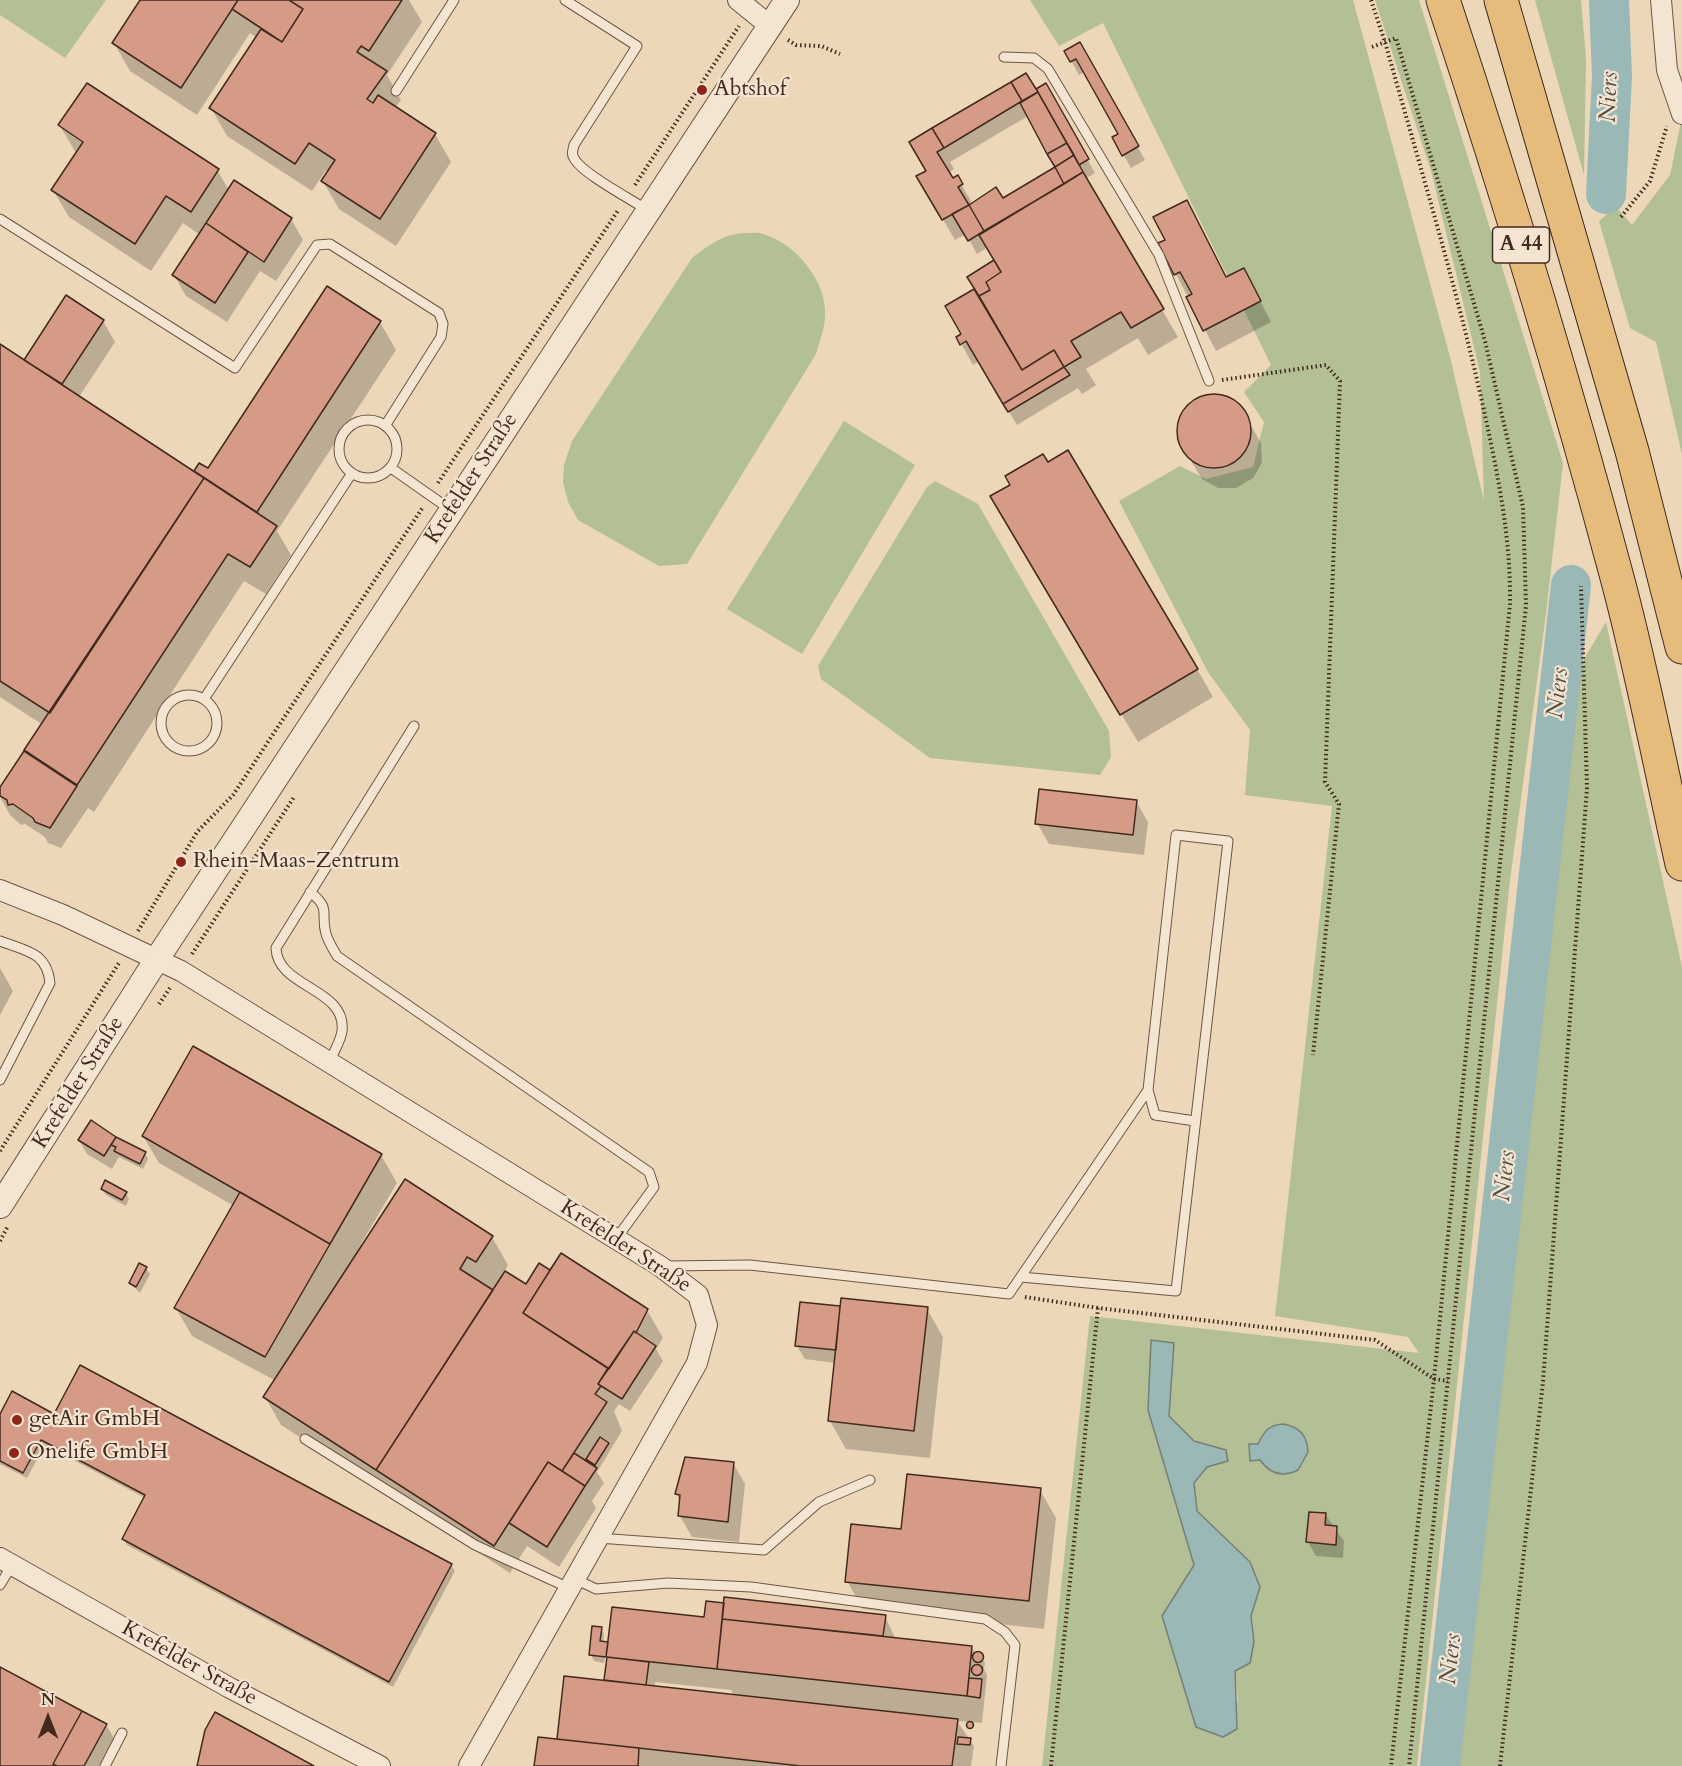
<!DOCTYPE html>
<html>
<head>
<meta charset="utf-8">
<style>
	body { margin:0 }
	#map { position:relative; width:1682px; height:1766px; overflow:hidden; background:#edd7b9; font-family:Cardo,serif }
	canvas { display:block }
	.north { position:absolute; left:18px; top:1688px; width:60px; height:60px; -webkit-text-stroke:4px #f3e5d2; paint-order:stroke; rotate:0deg; font-size:16px; font-weight:700; line-height:24px; text-align:center; color:#432a1f }
	.north::after { content:''; display:block; margin:auto; width:21px; height:27px; background:#432a1f; clip-path:polygon(50% 0,100% 100%,50% 72%,0 100%) }
</style>
</head>
<body>
<div id="map">
<canvas width="1682" height="1766"></canvas>
<div class="north">N</div>
</div>
<script>
const ctx = document.querySelector('canvas').getContext('2d');
ctx.lineJoin = 'round';
function fillPath(path, color) { ctx.fillStyle = color; ctx.fill(path, 'evenodd'); }
function trace(path, color, width, dash) { ctx.strokeStyle = color; ctx.lineWidth = width; ctx.lineCap = dash ? 'butt' : 'round'; ctx.setLineDash(dash || []); ctx.stroke(path); }
function drawText(font, color, halo, rows, align = 'center') {
  ctx.font = font + ' Cardo,serif'; ctx.lineWidth = 4.5; ctx.setLineDash([]); ctx.textBaseline = 'middle'; ctx.strokeStyle = halo; ctx.fillStyle = color; for (const [text, x, y, turn = 0] of rows) {
    ctx.save(); ctx.translate(x, y); ctx.rotate((+turn || 0) * Math.PI / 180); ctx.textAlign = isNaN(turn) ? turn : align; if (halo) ctx.strokeText(text, 0, 0); ctx.fillText(text, 0, 0); ctx.restore();
  }
}
fillPath(new Path2D(`
	M0 0H106L65 58 0 15Z
	M1030 0H1353L1450 357 1484 501 1480 372 1431 171 1375 0H1419L1563 463 1546 614 1510 880 1417 1766H1042L1090 1316 1419 1353 1408 1337 1275 1316 1332 806 1245 795 1250 730 1208 672 1119 501 1180 466 1206 479 1253 467 1264 422 1244 392 1271 365 1103 23 1059 46ZM1152 1340 1174 1343 1169 1416 1194 1441 1226 1450 1228 1461 1207 1467 1194 1483 1197 1511 1250 1562 1260 1587 1251 1616 1254 1642 1235 1671 1238 1703 1162 1616 1194 1565 1148 1410ZM1258 1444 1277 1474 1264 1466 1249 1445ZM1309 1512 1326 1513 1325 1525 1337 1526 1335 1545 1307 1542Z
	M1535 0H1581L1586 59 1584 175Z
	M1682 117V454L1656 342 1630 328 1599 221 1616 207 1632 225 1670 175Z
	M745 233C750 233 758 232 763 234 797 244 828 283 825 318 824 330 819 343 816 354L687 564 659 566 578 520 568 502 563 482 564 465 572 441 692 258C709 245 723 234 745 233Z
	M844 421 915 465 802 654 727 609Z
	M935 481 978 504 1109 731 1111 757 1100 775 930 758 821 679 818 666 927 487Z
	M1606 622 1682 967V1766H1455L1550 847 1580 666Z`), '#b3bf94');
const water = new Path2D(`
	M1151 1340 1174 1343 1169 1416 1194 1441 1226 1450 1228 1461 1207 1467 1194 1483 1197 1511 1250 1562 1260 1587 1251 1616 1254 1642 1250 1663 1235 1671 1237 1729 1223 1737 1196 1727 1162 1616 1194 1565 1148 1410Z
	M1283 1424C1300 1427 1307 1435 1308 1452L1298 1470C1282 1478 1270 1474 1260 1460L1250 1461 1249 1444H1258C1264 1431 1269 1425 1283 1424Z`);
fillPath(water, '#9ab8b5');
trace(water, '#777f79', 1.5);
fillPath(new Path2D(`
	M142 0H409L422 22 387 75 401 100 395 108 435 134 451 162 396 246 339 209 323 181 329 173 326 170 312 191 227 136 211 108 257 38 250 33 197 115 130 71 114 43Z
	M1080 44 1145 160 1131 168 1114 138 1120 134 1085 72 1079 75 1066 51Z
	M1046 86 1095 173 1085 179 1178 337 1148 355 1138 338 1086 369 1096 385 1082 394 1078 388 1017 425 979 361 973 365 958 338 963 334 947 306 976 289 996 261 988 247 977 254 966 234 955 240 918 177 928 171 911 142 1036 92ZM1028 116 1057 167 1002 200 972 203 957 177 952 180 948 173 954 169 950 162ZM993 323H996L1027 375 1025 377Z
	M60 126 217 170 229 190 291 219 303 240 276 281 260 271 227 322 186 296 174 275 200 235 183 223 151 271 69 217 53 190 76 153Z
	M1167 241 1227 278 1255 291 1271 322 1216 351 1176 274Z
	M103 321 115 342 79 397 194 473 200 465 209 470 380 322 396 350 277 531 291 555 266 594 244 581 94 812 88 808 61 848 48 843 45 837 25 824 21 825 10 815 0 797V791L43 725 0 697V346L29 364Z
	M1213 395 1232 400 1239 405 1261 443 1262 462 1258 470 1253 478 1236 488H1218L1202 479 1179 441V422L1182 414 1195 400Z
	M1011 485 1197 669 1213 697 1138 742 1008 524Z
	M1136 801 1148 822 1144 855 1049 844 1037 823Z
	M0 968 13 991 0 1015Z
	M91 1122 145 1153 148 1159 143 1169 119 1157 112 1169 87 1154 79 1140Z
	M143 1136 381 1155 397 1183 361 1244 363 1245 405 1181 492 1237 508 1265 504 1272 526 1286 550 1272 647 1310 663 1338 656 1349 663 1361 630 1411 619 1404 614 1411 622 1431 597 1472 604 1483 592 1501 596 1508 559 1567 527 1546 510 1573 281 1425 265 1397 276 1381 192 1336 176 1308 234 1206 159 1163Z
	M102 1189 126 1193 129 1199 126 1206 106 1195Z
	M146 1268 150 1274 140 1293 130 1283Z
	M840 1307 842 1311 927 1309 943 1337 930 1458 846 1449 830 1421 836 1363 805 1359 797 1346Z
	M55 1416 451 1565 455 1571 393 1687 127 1545 124 1539 145 1498 45 1445 27 1478 0 1464V1417Z
	M733 1463 745 1484 739 1542 692 1537 680 1516 681 1502 676 1494 678 1484Z
	M1040 1490 1056 1518 1044 1629 863 1609 847 1581 902 1531Z
	M1325 1514 1344 1541 1343 1558 1316 1556 1308 1542Z
	M885 1616 896 1640 971 1648 985 1662 984 1669 987 1675 982 1723 957 1721 974 1746 971 1766H536L559 1741 566 1678 607 1682 609 1647H606L604 1663 594 1661 591 1655 601 1628 604 1634 603 1643 705 1619ZM655 1682 731 1690 734 1696 655 1688Z
	M0 1669 106 1725 114 1738 99 1766H0Z`), '#0003');
trace(new Path2D(`
	M1606 194 1612 76 1609 0
	M1440 1766 1571 585`), '#9ab8b5', 40);
const building = new Path2D(`
	M140 0H238L181 88 112 43Z
	M238 0H289L303 9 282 42 232 9Z
	M289 0H402L369 51 361 46 357 52 387 71 367 99 373 103 378 95 436 133 380 219 321 181 335 160 309 143 295 164 209 108 261 29 282 42 303 9Z
	M1080 42 1139 146 1122 156 1112 137 1118 134 1076 59 1070 62 1064 51Z
	M1026 73 1038 92 1022 101 1011 82Z
	M1011 82 1022 101 944 148 932 128Z
	M87 83 219 169 191 212 166 196 135 244 51 190 83 142 58 125Z
	M1046 83 1089 159 1079 165 1036 89Z
	M1038 92 1067 143 1047 154 1020 103Z
	M932 128 944 148 937 152 953 178 958 175 963 184 958 187 969 205 942 220 916 176 926 171 909 142Z
	M1067 143 1074 155 1055 167 1047 154Z
	M1074 155 1083 172 1064 184 1055 167Z
	M1055 167 1064 184 984 231 969 205 996 187 1003 198Z
	M1083 172 1164 309 1131 328 1121 312 1071 341 1081 357 1064 367 1054 350 1022 370 979 296 990 290 986 282 1001 272 979 235Z
	M234 180 292 218 264 262 206 223Z
	M1187 200 1226 277 1244 268 1261 301 1203 331 1186 297 1192 294 1180 272 1174 275 1158 243 1165 240 1153 217Z
	M969 205 984 231 968 241 952 214Z
	M206 223 248 252 215 303 172 275Z
	M994 260 1001 272 986 282 990 290 979 296 967 277Z
	M327 286 381 321 257 512 258 513 194 471 199 463 208 468Z
	M974 289 1022 370 1054 350 1064 367 1003 404 966 341 960 345 956 337 961 334 945 306Z
	M66 295 104 320 62 384 24 360Z
	M0 344 204 478 50 713 0 681Z
	M1064 367 1070 375 1008 412 1003 404Z
	M1177 431a37 37 0 1 1 74 0a37 37 0 1 1-74 0Z
	M1068 450 1198 669 1120 715 990 496 1010 485 1005 476 1043 454 1048 462Z
	M204 478 277 526 250 567 228 554 77 785 24 750Z
	M24 751 77 786 50 828 35 822 33 818 13 804 8 805 7 800 0 796V787Z
	M1039 789 1137 800 1133 835 1035 824Z
	M193 1046 382 1154 330 1244 142 1136Z
	M91 1120 116 1137 104 1156 78 1140Z
	M116 1137 146 1152 140 1164 114 1151 116 1147 111 1145Z
	M405 1179 493 1236 476 1262 467 1257 460 1269 493 1290 376 1470 263 1397Z
	M105 1180 127 1192 122 1200 101 1189Z
	M240 1192 330 1244 265 1357 174 1308Z
	M561 1253 523 1313 608 1368 598 1384 601 1386 595 1394 607 1402 562 1471 548 1462 494 1546 376 1470 505 1271 526 1284 539 1263 550 1270Z
	M561 1253 648 1309 636 1333 634 1331 609 1369 523 1313Z
	M139 1263 147 1267 136 1287 129 1283Z
	M841 1298 928 1307 914 1431 828 1421Z
	M800 1302 840 1306 836 1350 795 1346Z
	M634 1331 656 1346 622 1399 598 1384Z
	M80 1365 452 1564 389 1682 122 1539 145 1495 41 1440 23 1473 0 1461V1414L12 1391 54 1414Z
	M600 1437 609 1443 595 1465 586 1459Z
	M574 1453 597 1468 585 1486 562 1471Z
	M685 1457 734 1462 728 1522 678 1516 680 1495 675 1494Z
	M548 1462 585 1486 547 1547 509 1523Z
	M907 1474 1041 1488 1029 1601 845 1582 851 1524 901 1529Z
	M1309 1512 1326 1513 1325 1525 1337 1526 1336 1545 1306 1542Z
	M724 1597 886 1615 883 1636 722 1619Z
	M706 1601 724 1603 717 1669 606 1657 612 1607 704 1617Z
	M722 1619 972 1646 967 1696 717 1669Z
	M592 1626 602 1627 600 1641 608 1642 606 1657 589 1655Z
	M972.5 1657a5.5 5.5 0 1 1 11 0a5.5 5.5 0 1 1-11 0Z
	M607 1657 649 1662 646 1685 604 1680Z
	M971.5 1670a5.5 5.5 0 1 1 11 0a5.5 5.5 0 1 1-11 0Z
	M0 1667 82 1711 53 1764 57 1766H0Z
	M564 1676 958 1719 952 1766H801L557 1739Z
	M969 1678 982 1679 980 1698 967 1696Z
	M82 1711 107 1724 84 1766H57L53 1764Z
	M215 1712 314 1766H197L205 1730Z
	M966.5 1725a3.5 3.5 0 1 1 7 0a3.5 3.5 0 1 1-7 0Z
	M538 1737 639 1748 638 1766H534Z
	M958 1737 971 1738 970 1745 957 1744Z`);
fillPath(building, '#d69b86');
trace(building, '#432a1f', 1.5);
const service = new Path2D(`
	M565 0 637 46 574 145C573 150 571 154 574 158 581 173 631 199 647 210
	M1004 57 1034 58 1048 69 1159 255 1209 381
	M396 91 454 0
	M0 219 235 368 317 245 330 244 439 313 443 324 441 337 385 426
	M339 449a29 29 0 1 1 58 0a29 29 0 1 1-58 0Z
	M391 468 451 510
	M161 723a28 28 0 1 1 56 0a28 28 0 1 1-56 0Z
	M204 699 352 473
	M310 892C332 909 320 913 326 934 328 941 333 949 337 956L649 1172 654 1187 616 1239
	M0 941C26 951 47 952 50 983L0 1080
	M330 1062C333 1052 341 1041 342 1031 347 988 277 988 276 948L414 726
	M1148 1090 1155 1115 1195 1121
	M665 1266 750 1265 1009 1294 1148 1090 1176 835 1228 841 1176 1291 1021 1277
	M305 1439 475 1545 569 1588
	M598 1538 764 1550 819 1502 870 1480
	M575 1579 596 1589 668 1583 751 1587 985 1619 1005 1632 1015 1645 1001 1766
	M0 1585 12 1565
	M105 1766 122 1733`);
const minor = new Path2D(`
	M738 0 770 26
	M1661 0 1667 70 1682 114
	M0 890 63 915 181 971 660 1266 698 1295 707 1325 697 1363 469 1766
	M0 1558 230 1688 380 1766`);
const tertiary = new Path2D(`
	M0 1206 157 959 787 0`);
const motorway = new Path2D(`
	M1443 0C1507 192 1566 386 1618 581 1643 675 1661 770 1682 864
	M1501 0 1632 451 1682 647`);
trace(service, '#6e5546', 11);
trace(minor, '#6e5546', 22);
trace(tertiary, '#6e5546', 26);
trace(motorway, '#432a1f', 35);
trace(new Path2D(`
	M1371 0 1385 42C1418 160 1454 278 1481 397 1496 466 1511 533 1510 604L1434 1379 1391 1766
	M788 40 796 45 821 46 840 54
	M1372 47 1396 38 1485 341 1523 507 1526 605 1409 1766
	M635 185 739 26
	M1621 217 1650 181 1667 126
	M1222 380 1326 365 1340 381 1325 782 1339 804 1313 1055
	M438 483 619 209
	M138 931 197 832 233 795 423 507
	M192 954 294 797
	M159 1004 170 988
	M0 1151 119 963
	M0 1241 8 1226
	M1025 1297 1098 1308
	M1051 1766 1098 1308 1375 1340 1434 1379 1448 1381
	M1500 1766 1543 1382 1587 788 1581 586`), '#432a1f', 4, [1.5, 3]);
trace(service, '#f3e5d2', 9);
trace(minor, '#f3e5d2', 20);
trace(tertiary, '#f3e5d2', 24);
trace(motorway, '#e6bc7c', 33);
for (const [x, y, r, color] of [
	[702,90,6,"#8f2418"],
	[181,862,6,"#8f2418"],
	[17,1420,6,"#8f2418"],
	[14,1453,6,"#8f2418"]
]) { const dot = new Path2D(); dot.arc(x, y, r, 0, 2 * Math.PI); ctx.fillStyle = color; ctx.fill(dot); trace(dot, '#f3e5d2', 2); }
for (const [x, y, w] of [
	[1521,245,57]
]) { const box = new Path2D(); box.roundRect(x - w / 2, y - 18, w, 36, 4.5); ctx.fillStyle = '#f3e5d2'; ctx.fill(box); trace(box, '#432a1f', 1.5); }
drawText('bold 21px', '#432a1f', null, [
	["A 44",1521,245]
]);
drawText('22px', '#432a1f', '#f3e5d2', [
	["Abtshof",714,90],
	["Rhein-Maas-Zentrum",193,862],
	["getAir GmbH",29,1420],
	["Onelife GmbH",26,1453]
], 'left');
drawText('22px', '#432a1f', '#f3e5d2', [
	["Krefelder Straße",472,479,-57],
	["Krefelder Straße",79,1083,-58],
	["Krefelder Straße",625,1247,33],
	["Krefelder Straße",189,1664,29]
]);
drawText('italic 24px', '#594e44', '#f3e5d2', [
	["Niers",1610,97,-88],
	["Niers",1559,693,-84],
	["Niers",1506,1176,-84],
	["Niers",1452,1659,-84]
]);
</script>
</body>
</html>
